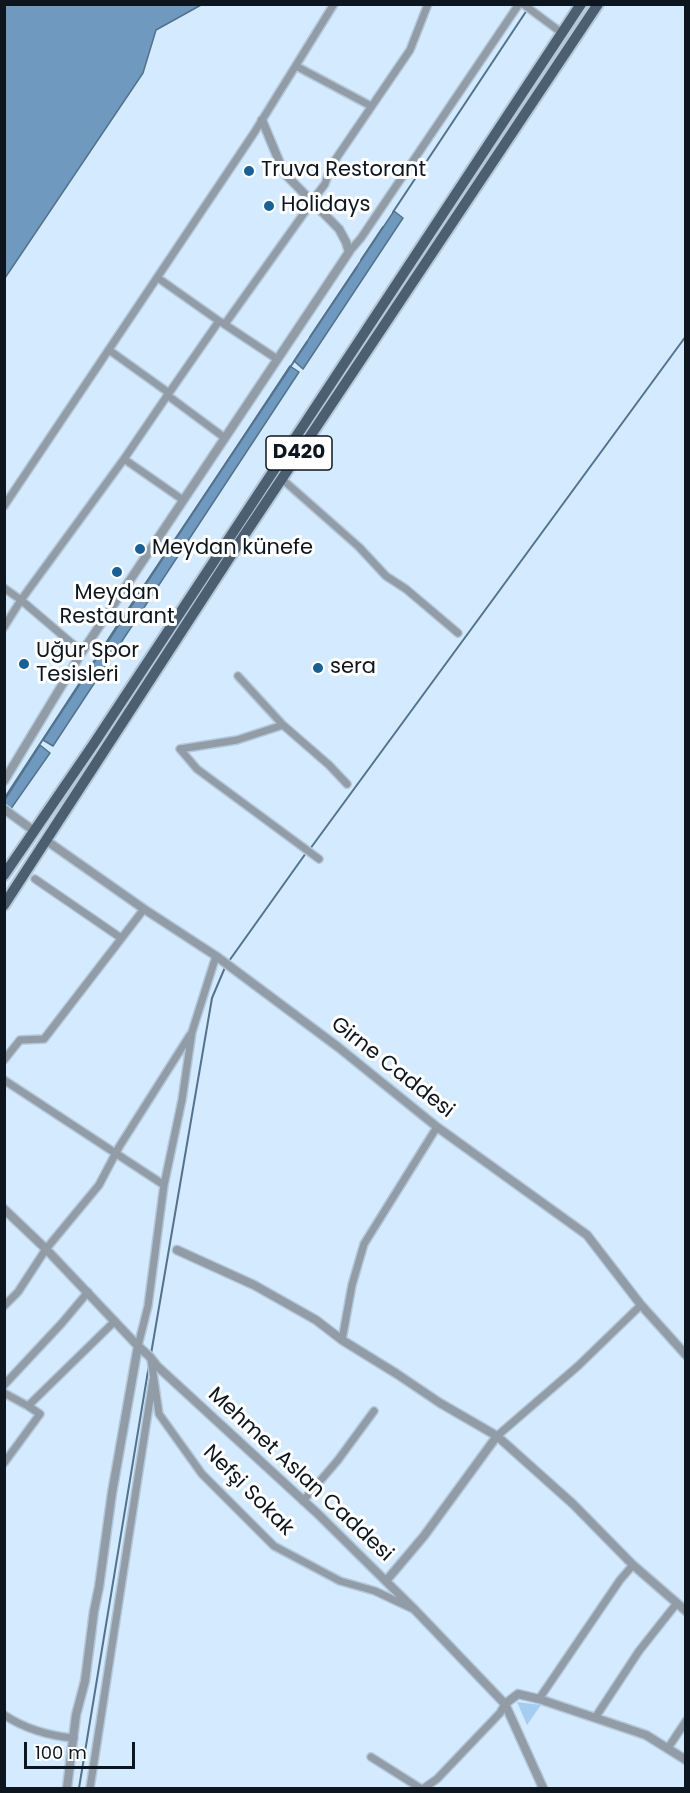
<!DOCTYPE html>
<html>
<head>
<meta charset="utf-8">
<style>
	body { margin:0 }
	#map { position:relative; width:690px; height:1793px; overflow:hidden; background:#d4eafe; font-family:Poppins,sans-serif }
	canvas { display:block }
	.frame { position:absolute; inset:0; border:6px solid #0d161f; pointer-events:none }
	.scale { position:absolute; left:24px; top:1742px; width:111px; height:27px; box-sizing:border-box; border:3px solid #0d161f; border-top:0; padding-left:8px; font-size:18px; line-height:21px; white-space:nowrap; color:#0d161f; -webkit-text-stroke:4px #fff; paint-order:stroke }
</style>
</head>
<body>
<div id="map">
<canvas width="690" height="1793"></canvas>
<div class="frame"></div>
<div class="scale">100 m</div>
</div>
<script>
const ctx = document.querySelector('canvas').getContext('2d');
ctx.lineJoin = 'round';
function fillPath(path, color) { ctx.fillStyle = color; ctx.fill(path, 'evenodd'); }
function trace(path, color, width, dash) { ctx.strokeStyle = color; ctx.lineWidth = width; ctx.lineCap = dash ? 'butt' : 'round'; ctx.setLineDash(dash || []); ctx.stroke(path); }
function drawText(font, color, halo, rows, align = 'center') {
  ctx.font = font + ' Poppins,sans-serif'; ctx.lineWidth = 6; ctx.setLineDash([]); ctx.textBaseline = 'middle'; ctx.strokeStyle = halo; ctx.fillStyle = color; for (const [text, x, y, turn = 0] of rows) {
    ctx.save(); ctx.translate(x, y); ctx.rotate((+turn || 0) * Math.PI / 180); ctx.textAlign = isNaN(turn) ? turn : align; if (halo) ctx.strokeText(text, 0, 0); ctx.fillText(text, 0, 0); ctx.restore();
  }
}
fillPath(new Path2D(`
	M517 1702 541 1705 527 1725Z`), '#a5cdf1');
const water = new Path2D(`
	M5 4 201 5 156 30 143 73 5 278Z
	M394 211 403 218 303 369 294 361Z
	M290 366 299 372 53 746 43 740Z
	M40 745 50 753 10 810 5 807 4 801Z`);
fillPath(water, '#6f99be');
trace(water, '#52728e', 1.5);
trace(new Path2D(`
	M393 212 531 4
	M361 260 383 227
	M310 337 357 267
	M4 799 117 626 307 342
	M310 849 686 336
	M229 961 306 853
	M151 1354 212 998 226 965
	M79 1788 149 1365`), '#52728e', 2);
const minor = new Path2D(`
	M523 4 562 33
	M296 66 371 106
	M312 201 325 184 331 166 410 50 428 4
	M349 252 361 238 519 4
	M158 278 219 321 169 393
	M221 322 277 359
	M225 324 312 202
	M167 395 225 438
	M124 459 183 500
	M282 479 359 547 386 576 406 589 458 633
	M4 506 254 133 334 4
	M4 588 21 600 82 652
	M4 627 21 600 124 459 169 393 109 350
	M238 676 283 725 329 765 347 784
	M180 749 197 769 319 859
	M180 749 237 740 283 725
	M35 879 121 938
	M4 1060 20 1040 44 1039 144 909
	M4 1080 164 1185
	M4 1306 18 1292 46 1249 99 1185 119 1147 190 1035
	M342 1340 352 1285 364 1244 437 1127
	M138 1346 148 1306 164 1185 182 1100 192 1032 216 956
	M151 1359 159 1414 202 1474 274 1546 340 1581 375 1591 411 1608
	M4 1385 62 1323 88 1292
	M4 1393 28 1406 115 1321
	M497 1436 578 1366 641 1305
	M4 1463 40 1414 28 1406
	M303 1501 338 1460 374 1411
	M539 1699 620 1580 633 1565
	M4 1715C24 1728 50 1736 74 1738
	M595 1718 639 1651 677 1603
	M668 1748 686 1721
	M371 1757 420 1788
	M90 1788 153 1380
	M424 1788 437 1779 500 1713 505 1704`);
const tertiary = new Path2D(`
	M4 781 82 652 349 252 346 242 339 229 284 173 262 120
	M4 809 34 831
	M47 841 144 909 216 956 338 1047 437 1127 587 1235 641 1305 686 1355
	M4 1209 46 1249 138 1346 150 1357 157 1366 318 1514 415 1610 505 1704 543 1788
	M177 1250 254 1285 316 1320 342 1340 397 1374 440 1403 497 1436 573 1504 633 1565 686 1611
	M386 1581 424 1536 497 1436
	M505 1704 518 1694 539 1699 646 1735 686 1760
	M67 1788 76 1715 85 1681 94 1611 99 1587 112 1493 138 1346`);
const primary = new Path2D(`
	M4 875 93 745 581 4
	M4 905 239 543 598 4`);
trace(minor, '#b4c8da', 10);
trace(tertiary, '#b4c8da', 11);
trace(primary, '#b4c8da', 14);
trace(minor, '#919ca7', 7);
trace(tertiary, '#919ca7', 8);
trace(primary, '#4b5f71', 10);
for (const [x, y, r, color] of [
	[249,171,6,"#196094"],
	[269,206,6,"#196094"],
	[140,549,6,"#196094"],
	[117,572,6,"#196094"],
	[24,664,6,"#196094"],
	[318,668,6,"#196094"]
]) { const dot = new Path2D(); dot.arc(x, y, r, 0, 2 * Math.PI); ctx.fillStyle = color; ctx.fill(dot); trace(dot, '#fff', 2); }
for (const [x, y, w] of [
	[299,453,66]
]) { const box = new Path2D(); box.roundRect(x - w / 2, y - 17, w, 34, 4.5); ctx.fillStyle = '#fff'; ctx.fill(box); trace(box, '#0d161f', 1.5); }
drawText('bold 20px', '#0d161f', null, [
	["D420",299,453]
]);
drawText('21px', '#0d161f', '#fff', [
	["Truva Restorant",261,171],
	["Holidays",281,206],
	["Meydan künefe",152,549],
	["Meydan",117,594,"center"],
	["Restaurant",117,618,"center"],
	["Uğur Spor",36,652],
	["Tesisleri",36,676],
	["sera",330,668]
], 'left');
drawText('21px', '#0d161f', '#fff', [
	["Girne Caddesi",392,1068,38],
	["Mehmet Aslan Caddesi",300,1475,43],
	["Nefşi Sokak",248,1491,45]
]);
</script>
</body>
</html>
